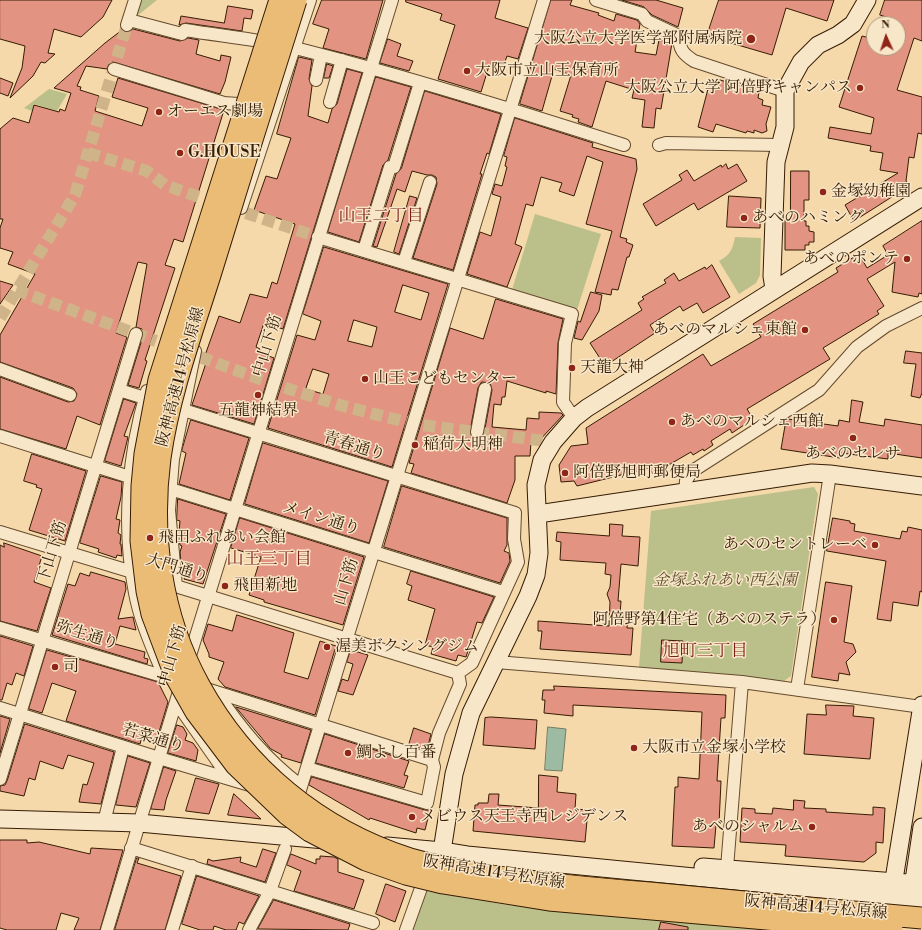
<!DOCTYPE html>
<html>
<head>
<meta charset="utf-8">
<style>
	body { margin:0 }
	#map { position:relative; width:922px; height:930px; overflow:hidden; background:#f5d9aa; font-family:"Libre Bodoni",serif }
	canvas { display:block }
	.north { position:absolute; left:866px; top:16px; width:40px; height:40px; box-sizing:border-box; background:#f8e6c8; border:1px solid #aa957a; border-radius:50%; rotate:357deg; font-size:11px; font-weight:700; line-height:16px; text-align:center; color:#351c04 }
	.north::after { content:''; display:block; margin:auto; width:14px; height:18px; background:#8f2418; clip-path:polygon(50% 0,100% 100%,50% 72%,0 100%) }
</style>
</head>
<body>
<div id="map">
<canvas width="922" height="930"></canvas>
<div class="north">N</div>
</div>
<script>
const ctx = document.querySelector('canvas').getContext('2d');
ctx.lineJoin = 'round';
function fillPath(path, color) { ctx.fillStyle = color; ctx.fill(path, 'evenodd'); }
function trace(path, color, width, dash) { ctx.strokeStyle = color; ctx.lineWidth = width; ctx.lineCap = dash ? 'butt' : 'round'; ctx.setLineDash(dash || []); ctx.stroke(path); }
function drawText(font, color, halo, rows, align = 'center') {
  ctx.font = font + ' "Libre Bodoni","Noto Serif JP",serif'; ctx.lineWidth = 3; ctx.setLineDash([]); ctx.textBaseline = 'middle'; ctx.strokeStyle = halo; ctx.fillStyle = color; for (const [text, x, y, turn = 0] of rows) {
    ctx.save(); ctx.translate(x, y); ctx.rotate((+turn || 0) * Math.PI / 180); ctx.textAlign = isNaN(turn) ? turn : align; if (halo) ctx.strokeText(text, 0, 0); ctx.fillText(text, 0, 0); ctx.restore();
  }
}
fillPath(new Path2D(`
	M142 0H157L137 16Z
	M49 89 67 94 57 111 34 104 32 111 24 108Z
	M535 214 601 234 577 310 512 290Z
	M735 237 761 238 760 275 756 283 739 294 719 261C730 255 733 249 735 237Z
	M814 487 818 494 791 676 784 681 639 667 651 511Z
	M426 891 507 905 784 930H410Z`), '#bbbf89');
const water = new Path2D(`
	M548 727 566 729 562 771 545 770Z`);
fillPath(water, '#9dbba3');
trace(water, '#737b63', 1);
const building = new Path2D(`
	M0 0H112L103 17 81 37 54 29 48 53 55 54 45 63 41 62 33 76 10 98 22 68 25 46 0 39Z
	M322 0H383L366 59 323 48 329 29 313 24Z
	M406 0H500L495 18 528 28 518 59 507 56 502 70 489 66 481 92 438 79 455 25 440 20 442 14 406 2Z
	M551 0H572L570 5 599 13 598 15 614 21 616 14 637 20 640 24 635 52 656 55 659 40 672 43 661 109 656 108 654 128 642 127 645 100 632 98 634 90 606 81 592 127 578 122 579 119 572 117 573 115 560 111 571 75 554 69 542 111 520 104Z
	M622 0H656L683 8 678 27 652 15 644 7Z
	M719 0H834L827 21 786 8 772 55 707 36Z
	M885 0H922V41L914 38 897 90 922 97V134L918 133 914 158 909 157 906 181 909 186 854 221 845 205 898 173 880 170 883 153 870 151 871 146 828 138 830 127 871 134 874 118 839 107 862 36 874 39V48H898V24H887L889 18 880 15Z
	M228 6 253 10 251 19 244 18 242 31 186 23 179 25 181 16 224 23Z
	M133 29 180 41 188 38 199 40 196 54 220 61 221 55 231 57 225 82 220 94 113 62 109 64 107 69 86 66 77 86 81 87 80 90 99 96 95 111 142 126 148 108 112 97 118 78 224 110 183 242 174 239 165 265 175 268 145 360 147 361 139 388 128 385 143 336 142 329 136 327 147 264 138 262 116 333 127 337 100 425 77 416 66 449 0 429V377L68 402 74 401 77 394 73 388 0 362V335L35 274 8 264 13 252 0 248V228L3 219H0V129L13 118 29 123 34 105 59 112 60 109 65 111 71 93 54 88 105 43 122 30 128 32Z
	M388 39 401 44 397 56 413 61 409 71 380 63Z
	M299 57 312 60 309 79 312 86 308 116 328 123 332 109 337 104 347 69 362 73 283 329 264 323 256 347 260 349 258 352 274 358 254 424 192 405 206 363 203 361 219 316 240 323 250 294 267 298 272 282 277 284 295 224 254 210 266 176 277 179 291 138 277 134Z
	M327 64 333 66 329 78H324Z
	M376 77 411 87 388 160 383 165 359 242 328 232Z
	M0 78 13 83 8 96 0 93Z
	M717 79 759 92 758 98 763 100 762 105 771 107 766 124 767 131 762 133 754 130V133L747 131 746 133 716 124 713 132 698 127 709 85 716 84Z
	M425 91 501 114 489 154 487 153 480 174H482L453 270 413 258 437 184 436 177 432 175H427L412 171 405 192 397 189 377 247 373 246 396 174 401 169Z
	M515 118 593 143 592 147 636 159 637 169 620 237 627 239 626 242 633 245 629 257H627L618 290 612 289 611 295 595 292 612 231 586 224 603 162 587 156 574 196 559 191 562 183 541 177 533 206 526 204 515 244 522 247 507 287 467 274 480 232 491 236 501 197 492 194 495 184 502 186 507 167 505 166 507 157 504 156Z
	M726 164 728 169 737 164 747 181 698 210 694 203 656 226 643 204 682 180 679 175 687 170 694 181 721 165 722 167Z
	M791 171H809V200H804V221H806V226H809V231L814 232V242H809V245H805V250H785V220H790Z
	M410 196 417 198 399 254 394 252Z
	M729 196 761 198 760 228 727 227Z
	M922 221V294L919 293 918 297 892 292 895 262 867 279 884 306 877 311 879 314 823 348 830 359 747 409 753 419 732 433 730 429 711 441 713 445 704 451 703 449 693 455 691 452 653 474 649 468 577 486 574 481 561 482 559 465 571 446 588 444 586 428 703 354 711 366 761 337 753 324 838 272 836 268 859 254 867 268 888 255 883 246Z
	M324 247 448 284 392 467 268 428 297 335 315 340 321 321 303 314ZM403 285 429 293 421 320 395 312ZM354 320 377 327 372 347 348 341ZM313 369 329 374 323 394 306 389Z
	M712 265 730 297 703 313 697 303 683 311 680 306 650 325 655 333 605 366 590 343 642 310 638 303 644 299 642 297 666 283 664 280 674 273 679 281 705 267 706 269Z
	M0 281 13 285 0 304Z
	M591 292 602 295 599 311 582 340 574 338 578 321 580 322Z
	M496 299 563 319 558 343 556 394 546 391V393L507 381 505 397H502L501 405 494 404 492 427 526 430 527 418 539 419V412L561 413 563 415 537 443 531 442 530 456H515V480L507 503 411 473 414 464 409 463 450 328 483 339ZM482 382 490 383 492 390 484 434 482 437 476 439 472 437 470 431 478 388Z
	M906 351 922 353V393L920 398 911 396 916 364 904 363Z
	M124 399 136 403 124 436 128 437 121 466 105 461Z
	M852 400 863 402 859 422 884 426 885 419 922 425V458L888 453V459L841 453 840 458 781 449 786 420 788 419 838 426 839 420 849 422Z
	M191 420 249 438 230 500 179 484 186 453 182 451Z
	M263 443 388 481 369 543 245 504Z
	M32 454 86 471 65 541 29 530 42 489 36 487 37 485 24 481Z
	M101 476 122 482 121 497 116 519 120 520 118 533 121 535 120 544H121L122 556 117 555 116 558 98 552 99 549 80 543Z
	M402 486 507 518V545L504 551 509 553 510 561 500 583 384 547Z
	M178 499 226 514 203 584 184 579 186 572 182 571 180 552 182 546 180 545 179 539 182 532H179L180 521 177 520Z
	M240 518 364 557 343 625 264 602V600L249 595 261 557 231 548Z
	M833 518 850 521V523L855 524 854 531 900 539 902 531 907 532 908 527 922 530V592L920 591 918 606 893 602 891 621 877 619 886 561 827 551Z
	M610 524 623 525 622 536 640 537 638 566 621 564 618 601H621L620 615 628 616 627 628H633L631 655 540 649 542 631H538V621L609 626 610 602 607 594 610 587 611 575 605 574 606 563 560 560 561 542 556 541 557 532 609 536Z
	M4 543 42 556 34 582 51 588 37 631 0 621V545L4 547Z
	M411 571 494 597 482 623 477 622 466 657 458 655 456 661 431 654 433 647 425 645 435 609 408 600 412 586 407 584Z
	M91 572 125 582 126 589 118 619 133 617 136 630 120 626 115 644 145 652 144 658 148 659 147 664 52 635 68 584 75 586 80 573 89 576Z
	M826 582 852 586 844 642 853 644 856 652 846 662 850 675 839 673 838 681 812 677Z
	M237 615 294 633 284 672 308 679 320 641 336 646 315 715 225 687 218 679 224 662 209 657V654L203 640 208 624 232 631Z
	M0 636 33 646 24 676 16 673 12 685 7 683 2 700H0Z
	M662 640 683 641 682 663 661 662Z
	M47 650 158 682 168 702 156 742 142 737 140 744 66 721 76 691 52 683 42 713 29 709Z
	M351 650 368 655 353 695 338 691 342 679 348 681 353 664 347 662Z
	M554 686 726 695 725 718H721L717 781H721L719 824 716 825 714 848 672 846 675 787H678V777L699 779 702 712 573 705V716L544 713 545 700H542L543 690H554Z
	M826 705 854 706 853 716 874 718 870 759 804 754 807 714 826 715Z
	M236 707 311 730 301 763 281 757 282 755 271 749Z
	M0 716 10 719 0 753Z
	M491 717 537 720 535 749 483 745 485 718Z
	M25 724 114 752 101 804 79 802 83 784 87 785 94 763 68 755 63 769 40 761 35 780 29 778 24 796 0 791V786L5 785 7 781Z
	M177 725 183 727 187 734 185 740 193 743 198 750 196 761 168 753Z
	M414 728 431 734 427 750 409 745Z
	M325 734 409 761 404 775 408 776 404 788 316 763Z
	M128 756 150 763 136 807 116 805Z
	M164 767 176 771 166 800 164 810 151 809Z
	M539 775 558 777 557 792 576 794 575 809 588 810 585 842 473 831 475 805H478V803H488L489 794H499L498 805 538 808Z
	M312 777 425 810H430L425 830 417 828 416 833 370 818 369 820 309 785Z
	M196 778 219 784 209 814 186 811Z
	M234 794 261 819 228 815Z
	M794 800 805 801 804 808 826 809V812L873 815V807L885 808 883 843 876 842V853L864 862 785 856 786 845 740 842 742 808 755 809V813L772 814 773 808 793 810Z
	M0 840H27V843L39 842 90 854 91 848 123 850 100 930H74L79 918 61 913 56 930H7L0 928Z
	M263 849 276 853 265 882 207 864 208 859 213 861 241 857 240 862 256 867Z
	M291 854 316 864V859H320V856L334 857 338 859V872L364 880 354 909 294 891 301 871 287 865Z
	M137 858H139L137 863 181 876 165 930H115Z
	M197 876 259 896 244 924 239 922 236 930H226L214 926 213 930H200L182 924Z
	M386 884 406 891 395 922 376 914Z
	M274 900 350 924 348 930 258 929Z
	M661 922 688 927V930H659Z`);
fillPath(building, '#e39381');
trace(building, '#351c04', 1);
trace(new Path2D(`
	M88 153 147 171 165 185 202 198
	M246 213 318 237
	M16 290 156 341
	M0 318 75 195 127 25
	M200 357 273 384 343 406 414 424 553 442`), '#cfb389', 12, [12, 6]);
const street = new Path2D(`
	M596 0 642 14 647 21 679 36C679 49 683 54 694 61L785 91
	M129 20 182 34 185 30C221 36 259 39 295 48 406 76 515 110 624 145
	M127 25 135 0
	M114 69 224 103 238 104
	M316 80 321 55
	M330 102 342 60
	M659 145 666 143 779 145
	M241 208 310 0
	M318 237 572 314 565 343 563 402 574 418
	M364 250 390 167H394L420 83
	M404 262 430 182
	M0 369 70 395
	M119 390 515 513 514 539 518 562 472 663 458 673 460 684 439 733 432 760 434 767 427 803 307 768
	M147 391C128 453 122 528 135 593 140 621 153 649 164 676
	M477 432 485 389
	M0 436 136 479
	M164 487 503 592
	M685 492 686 481 691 472 819 390 857 347 886 326 922 308
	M0 532 139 574
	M169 584 458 673
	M176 586 169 510 173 459 195 351
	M0 628 169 678
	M188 662 392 0
	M496 662 742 682 922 707
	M200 687 432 760
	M797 689 830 474
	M216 692C241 729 265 758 301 786
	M176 702 230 779
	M0 708 159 758 253 786
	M0 779 136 334
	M296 803 544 0
	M104 822 123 747
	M131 848 373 923
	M727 868 742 682
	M107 930 181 685
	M172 930 192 866
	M249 930 270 891 285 849
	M406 930 421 888 429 874`);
const secondary = new Path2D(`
	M774 289 772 276 776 162 785 127V91L801 62 818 45 838 35 853 24 867 0
	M538 514 812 473 830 474 922 486
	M0 819 139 823 325 840
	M387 846 442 851 467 855 922 899
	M442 851 454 774 471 713 528 596 536 575 539 553 536 485 542 460 553 442 574 418 587 408 922 197
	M703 867 922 884
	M892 892 922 705
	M912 894 922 827`);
trace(street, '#654b2e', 14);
trace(secondary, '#351c04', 19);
trace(street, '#f8e6c8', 12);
trace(secondary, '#f8e6c8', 17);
const highwayBridge = new Path2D(`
	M280 0 159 380 145 454 142 486 141 541 147 591 152 614 175 675 196 712 236 765 287 814 310 831 335 844 366 860 406 874 443 883 549 900 892 930
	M296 0C267 92 238 183 210 275 191 335 169 395 160 458 150 535 161 616 199 685 245 769 319 830 410 859 437 867 464 871 492 876 545 884 597 889 650 893 741 902 831 910 922 918`);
trace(highwayBridge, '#351c04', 23, []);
trace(highwayBridge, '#eabc75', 21);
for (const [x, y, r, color] of [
	[751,39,5,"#8f2418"],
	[467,71,4,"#8f2418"],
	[860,88,4,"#8f2418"],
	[159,112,4,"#8f2418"],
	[180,153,4,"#8f2418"],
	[823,192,4,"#8f2418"],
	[744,218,4,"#8f2418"],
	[907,259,4,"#8f2418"],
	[805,330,4,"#8f2418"],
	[572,368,4,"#8f2418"],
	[365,379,4,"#8f2418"],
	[258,395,4,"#8f2418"],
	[672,422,4,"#8f2418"],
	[853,438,4,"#8f2418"],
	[415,445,4,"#8f2418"],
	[565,473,4,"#8f2418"],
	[150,538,4,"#8f2418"],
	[875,545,4,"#8f2418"],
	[225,586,4,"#8f2418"],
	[834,620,4,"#8f2418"],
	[327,647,4,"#8f2418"],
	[55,667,4,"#8f2418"],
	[634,748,4,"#8f2418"],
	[348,753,4,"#8f2418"],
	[412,817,4,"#8f2418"],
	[812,827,4,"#8f2418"]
]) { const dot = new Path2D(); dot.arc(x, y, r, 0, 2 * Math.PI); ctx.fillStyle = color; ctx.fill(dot); trace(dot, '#f8e6c8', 1.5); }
drawText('16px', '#351c04', '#f8e6c8', [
	["大阪公立大学医学部附属病院",742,39,"right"],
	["大阪市立山王保育所",475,71],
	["大阪公立大学 阿倍野キャンパス",852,88,"right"],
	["オーエス劇場",167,112],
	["G.HOUSE",188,153],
	["金塚幼稚園",831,192],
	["あべのハミング",752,218],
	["あべのポンテ",899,259,"right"],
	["あべのマルシェ東館",797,330,"right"],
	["天龍大神",580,368],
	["山王こどもセンター",373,379],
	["五龍神結界",258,411,"center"],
	["あべのマルシェ西館",680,422],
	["稲荷大明神",423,445],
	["あべのセレサ",853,454,"center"],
	["阿倍野旭町郵便局",573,473],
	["飛田ふれあい会館",158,538],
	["あべのセントレーベ",867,545,"right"],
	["飛田新地",233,586],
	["阿倍野第4住宅（あべのステラ）",826,620,"right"],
	["渥美ボクシングジム",335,647],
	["司",63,667],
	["大阪市立金塚小学校",642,748],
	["鯛よし百番",356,753],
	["メビウス天王寺西レジデンス",420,817],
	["あべのシャルム",804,827,"right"]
], 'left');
drawText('16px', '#351c04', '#f8e6c8', [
	["中山下筋",268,346,-73],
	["阪神高速14号松原線",181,377,-75],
	["青春通り",354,447,17],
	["メイン通り",321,519,17],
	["下山下筋",53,552,-73],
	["大門通り",177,569,17],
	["山下筋",347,582,-74],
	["弥生通り",87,636,17],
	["中山下筋",173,656,-74],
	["若菜通り",153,739,17],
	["阪神高速14号松原線",494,873,9],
	["阪神高速14号松原線",816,908,5]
]);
drawText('italic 16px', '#5d4d2c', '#f8e6c8', [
	["金塚ふれあい西公園",725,581]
]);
drawText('17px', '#7a1f14', '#f8e6c8', [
	["山王二丁目",381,217],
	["山王三丁目",269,560],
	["旭町三丁目",705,652]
]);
</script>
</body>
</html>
